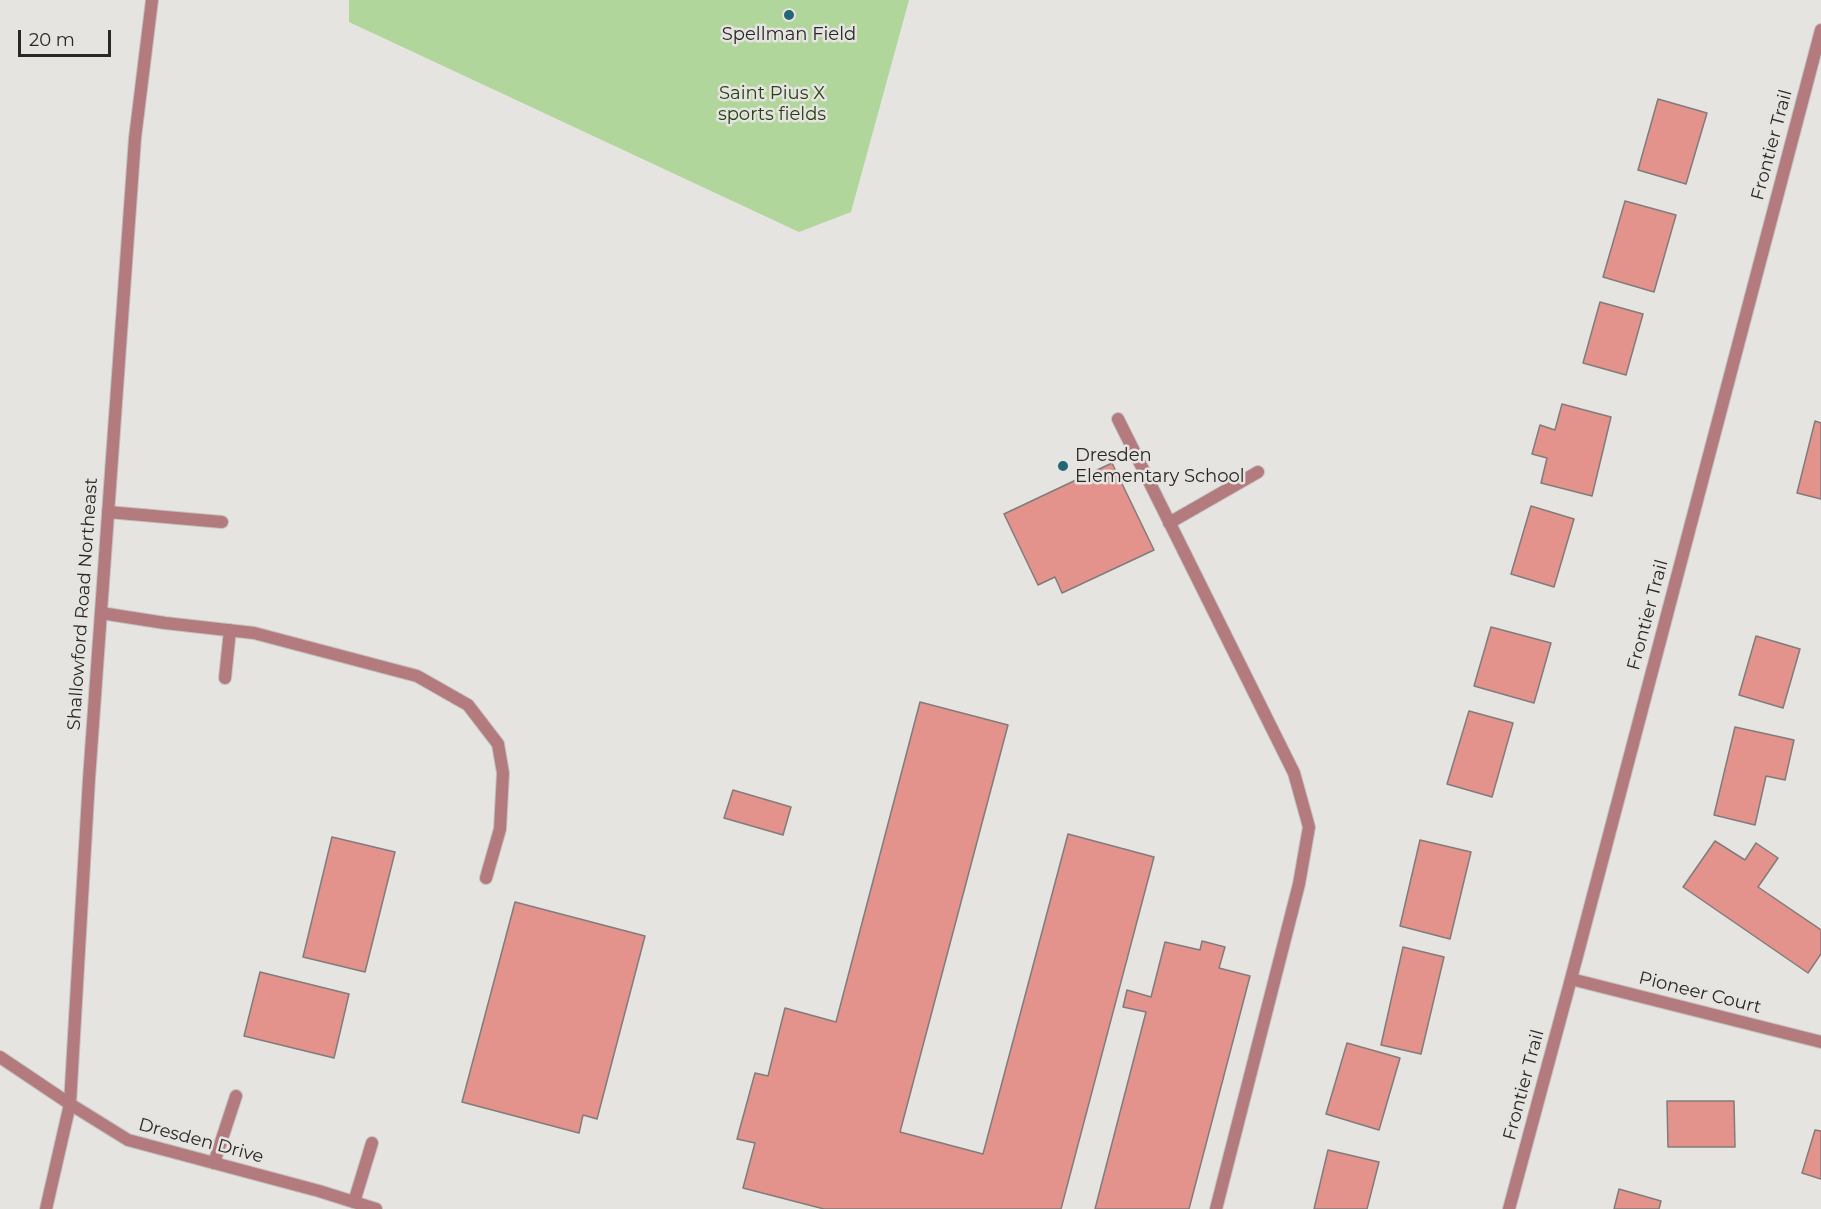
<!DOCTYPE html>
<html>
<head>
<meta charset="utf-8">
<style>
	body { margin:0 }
	#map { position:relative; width:1821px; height:1209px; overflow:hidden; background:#e5e4e0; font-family:Montserrat,sans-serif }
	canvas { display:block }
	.scale { position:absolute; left:18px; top:30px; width:93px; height:27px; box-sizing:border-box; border:3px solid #292827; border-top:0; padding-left:8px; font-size:18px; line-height:21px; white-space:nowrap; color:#292827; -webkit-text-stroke:4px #e5e4e0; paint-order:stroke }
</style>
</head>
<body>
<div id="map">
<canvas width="1821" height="1209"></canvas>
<div class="scale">20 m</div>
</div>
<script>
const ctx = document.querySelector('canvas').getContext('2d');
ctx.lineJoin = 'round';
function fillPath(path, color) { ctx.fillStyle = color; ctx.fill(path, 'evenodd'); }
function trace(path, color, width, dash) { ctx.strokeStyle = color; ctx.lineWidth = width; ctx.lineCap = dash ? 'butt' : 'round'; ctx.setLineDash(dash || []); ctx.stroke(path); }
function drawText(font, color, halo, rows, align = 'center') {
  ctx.font = font + ' Montserrat,sans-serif'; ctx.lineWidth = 5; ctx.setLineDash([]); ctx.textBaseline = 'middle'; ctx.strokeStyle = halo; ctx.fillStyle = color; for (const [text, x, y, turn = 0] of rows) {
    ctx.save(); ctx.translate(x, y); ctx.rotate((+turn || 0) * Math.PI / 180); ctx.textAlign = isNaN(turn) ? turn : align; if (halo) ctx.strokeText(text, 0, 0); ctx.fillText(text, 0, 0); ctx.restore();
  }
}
fillPath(new Path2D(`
	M349 0H909L851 212 799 232 349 22Z`), '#b0d69b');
const building = new Path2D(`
	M1658 99 1707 113 1686 184 1638 170Z
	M1625 201 1676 215 1654 292 1603 277Z
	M1600 302 1643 314 1626 375 1583 363Z
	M1562 404 1611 417 1592 496 1541 483 1547 458 1532 454 1540 425 1555 430Z
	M1815 421 1821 423V499L1797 493Z
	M1112 463 1154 550 1062 593 1055 577 1038 585 1004 514Z
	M1531 506 1574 519 1554 587 1511 574Z
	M1491 627 1551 643 1534 703 1474 686Z
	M1756 636 1800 649 1783 708 1739 695Z
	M920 702 1008 725 900 1132 983 1154 1068 834 1154 857 1061 1209H824L743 1188 755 1143 737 1139 755 1073 768 1076 785 1008 836 1022Z
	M1469 711 1513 723 1492 797 1447 784Z
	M1735 727 1794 740 1785 780 1766 776 1755 825 1714 815Z
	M733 790 791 807 783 835 724 818Z
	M332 837 395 852 365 972 303 957Z
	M1420 840 1471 852 1450 939 1400 926Z
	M1715 841 1745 860 1756 843 1778 858 1758 887 1821 930V954L1808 973 1683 887Z
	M515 902 645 936 597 1119 583 1115 579 1133 462 1102Z
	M1202 941 1225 947 1219 968 1250 976 1189 1209H1095L1146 1012 1123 1007 1127 990 1151 997 1165 942 1200 950Z
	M1403 947 1444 957 1421 1054 1381 1045Z
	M260 972 349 994 334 1058 244 1036Z
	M1347 1043 1400 1058 1379 1130 1326 1114Z
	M1667 1101H1734L1735 1147H1668Z
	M1815 1130 1821 1131V1179L1802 1173Z
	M1328 1150 1379 1162 1367 1209H1314Z
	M1619 1189 1661 1201 1659 1209H1614Z`);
fillPath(building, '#e3928c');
trace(building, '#807c7b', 1.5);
const service = new Path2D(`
	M1118 419 1294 773 1309 827 1299 884 1216 1209
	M108 512 222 522
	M1169 523 1258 472
	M101 613 165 623 254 633 417 676 468 705 498 744 503 773 500 829 486 878
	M225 678 230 630
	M214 1163 236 1096
	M354 1202 372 1143`);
const minor = new Path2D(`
	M1571 979 1821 1042
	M1509 1209 1571 979 1821 30`);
const tertiary = new Path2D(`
	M0 1057 70 1104 128 1140 319 1191 376 1209
	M46 1209 70 1104 89 779 135 138 152 0`);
trace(service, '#c3c2bf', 14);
trace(minor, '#c3c2bf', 14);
trace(tertiary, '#c3c2bf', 14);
trace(service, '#b47b7f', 12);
trace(minor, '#b47b7f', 12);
trace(tertiary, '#b47b7f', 12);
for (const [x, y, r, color] of [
	[789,15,6,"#267"],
	[1063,466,6,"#267"]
]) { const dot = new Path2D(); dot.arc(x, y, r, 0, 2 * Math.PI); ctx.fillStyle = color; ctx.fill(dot); trace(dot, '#e5e4e0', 2); }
drawText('18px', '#292827', '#e5e4e0', [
	["Spellman Field",789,35],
	["Dresden",1075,456,"left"],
	["Elementary School",1075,477,"left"]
]);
drawText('18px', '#274114', '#e5e4e0', [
	["Saint Pius X",772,94],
	["sports fields",772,115]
]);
drawText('18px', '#292827', '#e5e4e0', [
	["Frontier Trail",1772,145,-75],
	["Shallowford Road Northeast",83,604,-86],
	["Frontier Trail",1648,615,-75],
	["Pioneer Court",1700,993,14],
	["Frontier Trail",1524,1085,-75],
	["Dresden Drive",201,1141,15]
]);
</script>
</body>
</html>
